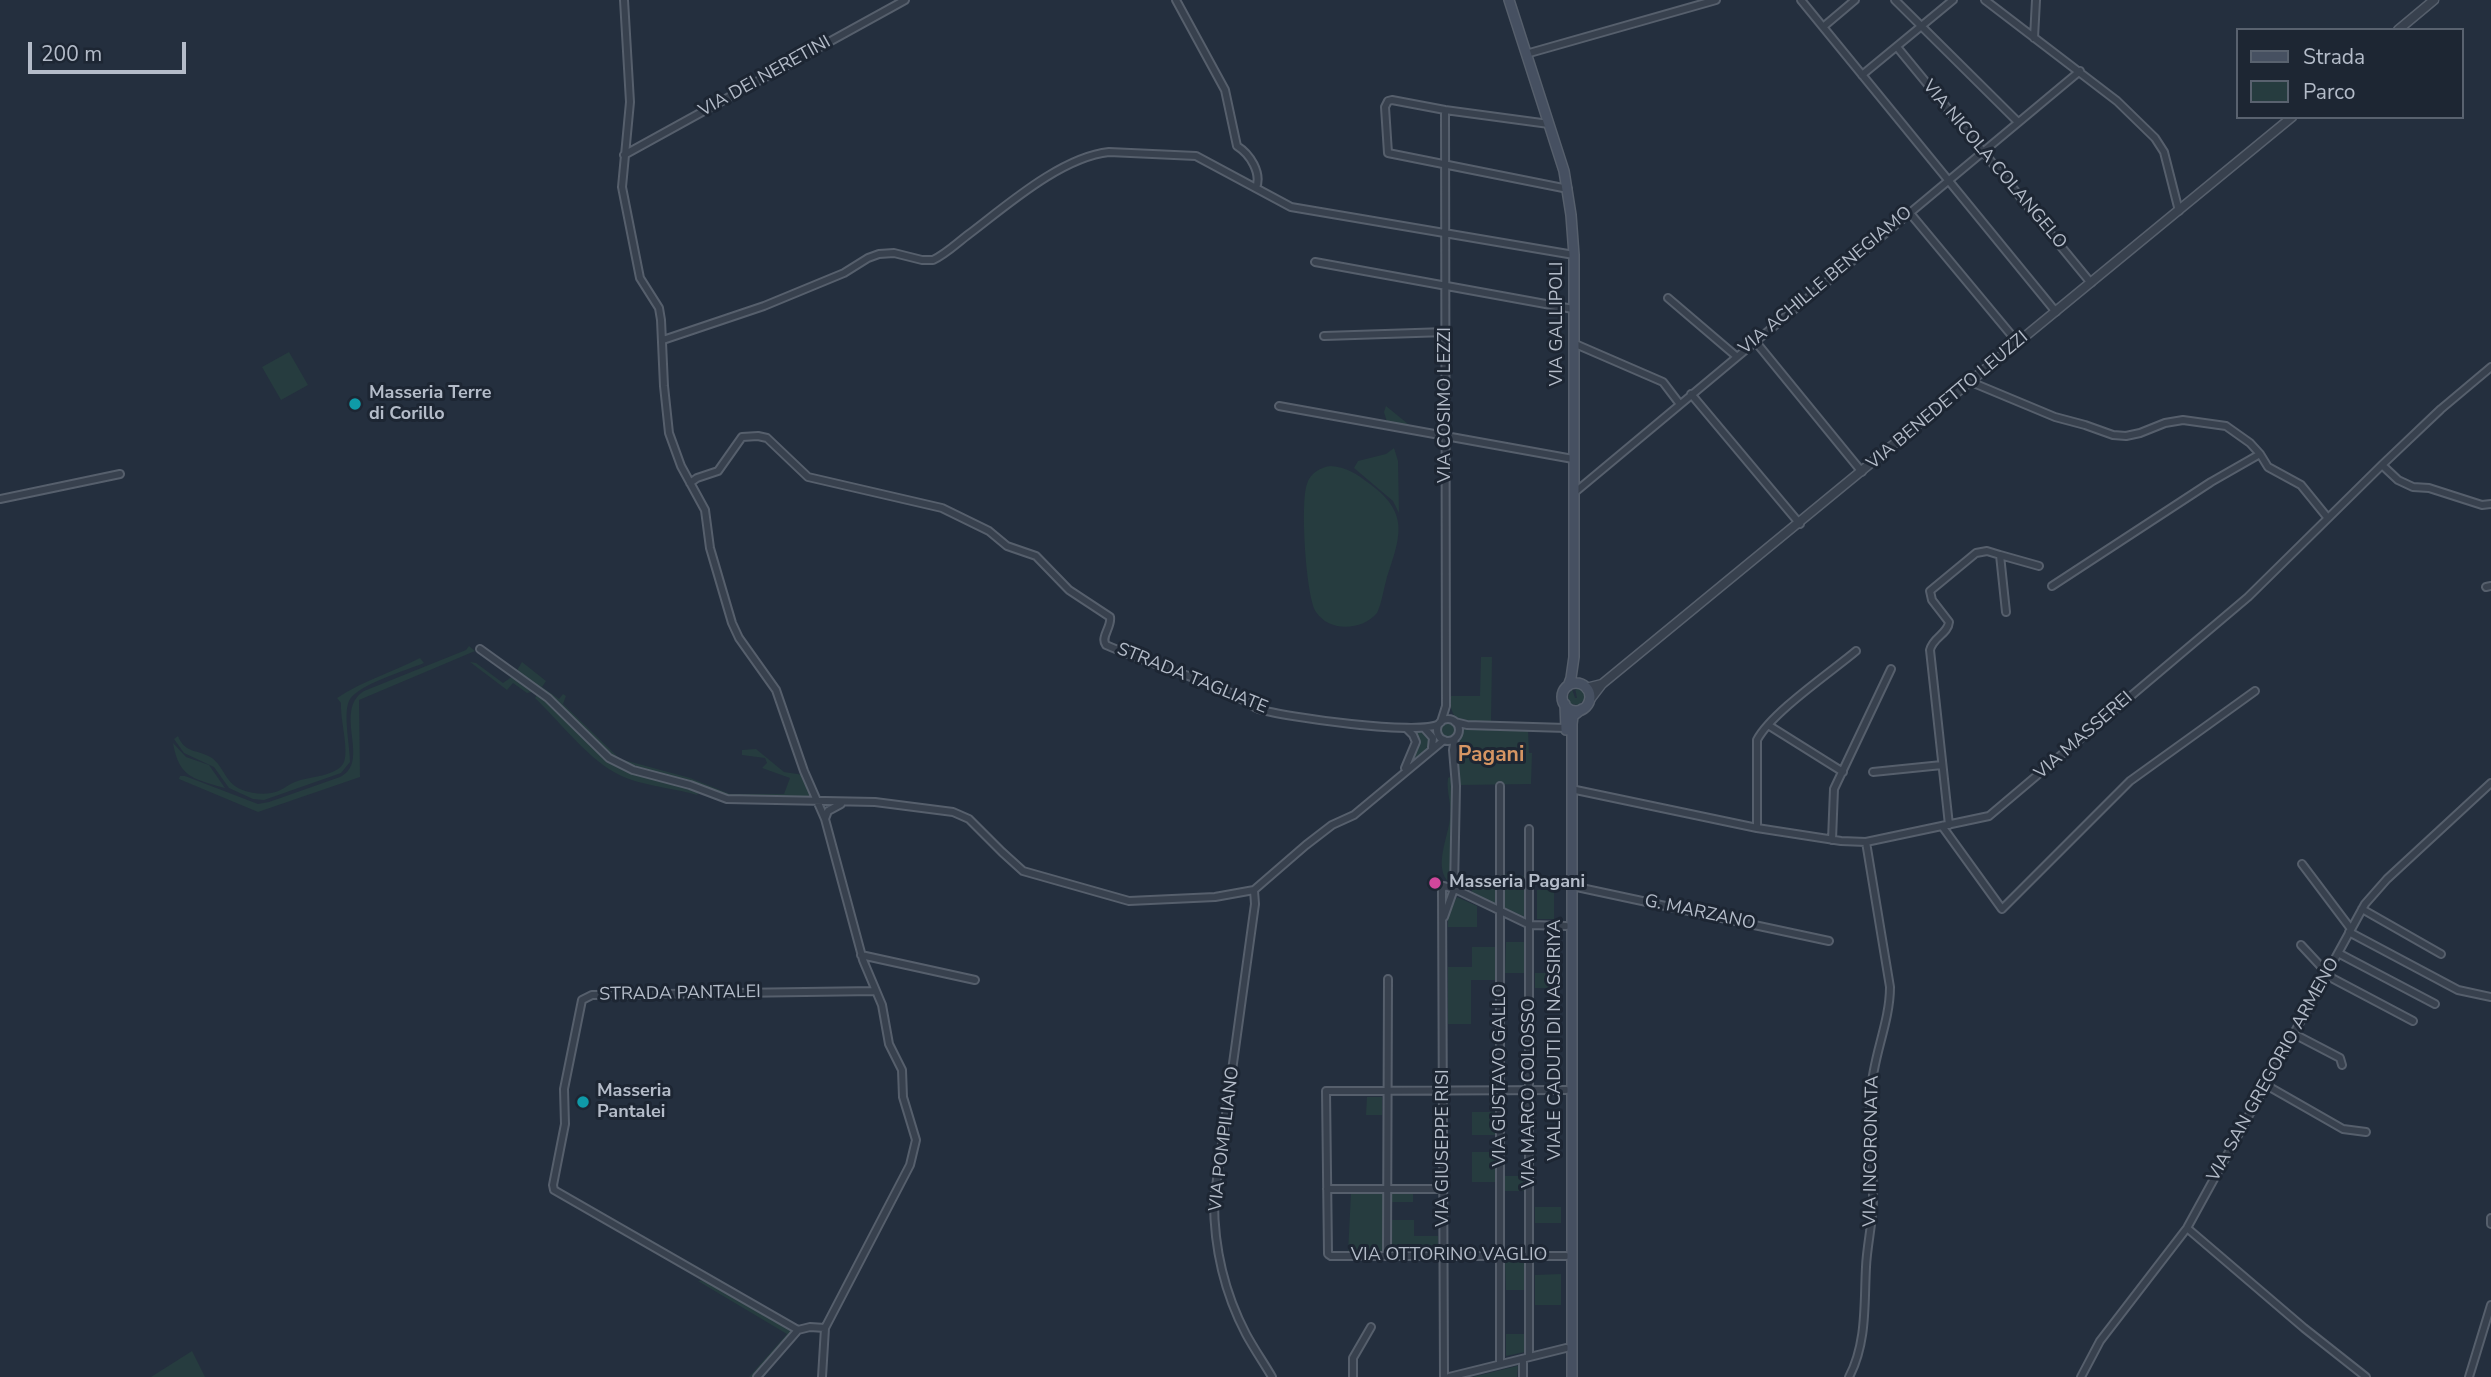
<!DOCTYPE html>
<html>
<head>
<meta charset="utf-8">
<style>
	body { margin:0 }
	#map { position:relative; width:2491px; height:1377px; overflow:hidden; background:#242f3e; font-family:"Nunito Sans",sans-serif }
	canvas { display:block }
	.legend { position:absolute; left:2236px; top:28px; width:228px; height:91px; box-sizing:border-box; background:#1d2633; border:2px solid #59626f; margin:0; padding:9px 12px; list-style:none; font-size:21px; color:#b4bcc9 }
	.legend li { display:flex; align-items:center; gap:14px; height:35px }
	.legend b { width:35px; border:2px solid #59626f }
	.scale { position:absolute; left:28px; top:42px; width:158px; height:32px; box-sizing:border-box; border:4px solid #b4bcc9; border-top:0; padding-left:9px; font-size:21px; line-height:24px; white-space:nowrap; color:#b4bcc9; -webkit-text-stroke:5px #1d2633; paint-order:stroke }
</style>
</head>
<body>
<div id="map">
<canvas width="2491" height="1377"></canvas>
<ul class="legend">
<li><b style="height:9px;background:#465061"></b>Strada</li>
<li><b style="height:19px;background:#263c3f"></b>Parco</li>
</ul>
<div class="scale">200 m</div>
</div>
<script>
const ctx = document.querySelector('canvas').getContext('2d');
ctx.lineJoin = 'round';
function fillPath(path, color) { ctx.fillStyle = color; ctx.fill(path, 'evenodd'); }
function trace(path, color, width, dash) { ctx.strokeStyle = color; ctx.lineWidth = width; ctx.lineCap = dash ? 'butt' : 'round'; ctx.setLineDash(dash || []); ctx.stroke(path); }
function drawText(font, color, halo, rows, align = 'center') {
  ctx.font = font + ' "Nunito Sans",sans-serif'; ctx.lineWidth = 6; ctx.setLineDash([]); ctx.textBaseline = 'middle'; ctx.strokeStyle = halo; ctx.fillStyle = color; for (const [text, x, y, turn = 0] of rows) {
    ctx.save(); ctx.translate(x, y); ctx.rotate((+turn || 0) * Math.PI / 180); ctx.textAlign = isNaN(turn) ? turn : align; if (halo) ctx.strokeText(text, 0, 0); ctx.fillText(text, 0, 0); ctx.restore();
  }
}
fillPath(new Path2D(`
	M289 352 308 385 281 400 262 367Z
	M1386 406 1413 428 1387 422 1384 412Z
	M1394 448 1398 461 1399 513 1393 501 1354 468 1358 461 1386 454Z
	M1331 466C1347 467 1358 475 1370 484 1412 515 1399 539 1386 581 1383 592 1382 602 1377 613 1363 630 1330 633 1316 612 1306 597 1300 502 1307 484 1310 473 1321 467 1331 466Z
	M469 646 475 651 359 700 360 777 258 812 179 779 180 776H185L258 804 269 802 340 777C372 762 332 711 364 691L466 650Z
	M1481 657H1492L1491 723C1467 723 1450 727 1450 696H1480Z
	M420 658 424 663C407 670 356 685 349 701 343 714 350 746 350 762L341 773 264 800 253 799 229 788 214 767 184 753 174 739 178 736C185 754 198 749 212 758 224 767 225 782 240 789 249 793 262 795 271 793 281 792 287 785 295 782 309 776 337 777 344 762 349 749 340 719 341 703L337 698C364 680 391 673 420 658Z
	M470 662 476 663 503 683 513 676 533 690 532 692 527 693 513 683 507 690Z
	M522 662 546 681 542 687 559 699 563 694 566 696 563 704 620 759 690 778 730 794H784L790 778 762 768 767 763 765 758 742 755V750L756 749 784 772 804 775 813 799 726 797 616 761 516 672Z
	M1575 688 1581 689 1585 694 1584 700 1578 705 1571 704 1568 697 1572 689 1575 698H1577Z
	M538 693 611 762 686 785 723 800 699 792 697 795C670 787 638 786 614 772 588 758 558 720 535 698Z
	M1440 730a8 8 0 1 1 16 0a8 8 0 1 1-16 0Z
	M1464 728 1528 730 1529 753H1532L1531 784 1460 785 1456 745Z
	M1414 731 1426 733 1430 738V746L1410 763 1419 742Z
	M173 743 186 757 209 765 225 788C194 779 179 778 173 743Z
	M1450 777 1452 783 1450 883C1432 869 1449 835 1450 818 1452 804 1446 791 1448 778Z
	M1505 874 1524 876 1525 917 1505 908Z
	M1495 882 1496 904 1472 893V883Z
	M1537 890H1554V919H1537Z
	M1457 897 1477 906V927H1448V916Z
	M1506 942H1525L1524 973H1505Z
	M1472 947H1496L1495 980H1471V1024H1448V967H1472Z
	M1535 973H1560V988H1535Z
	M1367 1097H1382V1115H1366Z
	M1472 1112H1496L1495 1135H1472Z
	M1472 1152H1495V1182H1472Z
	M1505 1176H1525V1191H1505Z
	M1351 1193H1383V1252L1348 1253Z
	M1392 1193H1413V1202H1392Z
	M1535 1207H1561V1223H1535Z
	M1392 1220H1414V1236H1438V1252H1392Z
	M1505 1260H1525V1290H1506Z
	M1561 1274V1305H1535V1275Z
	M705 1280 792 1331 754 1377H749L787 1334 698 1281Z
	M1506 1334H1525V1352L1506 1356Z
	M192 1351 205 1377H151Z
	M1518 1366 1517 1377H1473L1517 1366Z`), '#263c3f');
const minor = new Path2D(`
	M624 0 630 102 622 187 640 278 659 308 661 320 664 386 669 433 681 466 705 510 710 548 732 623 739 638 776 690 804 771 825 819 863 960 882 1005 889 1044 902 1070 903 1097 916 1140 910 1165 825 1328 822 1377
	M1176 0 1225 90 1237 146C1250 154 1262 173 1256 188
	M1801 0 2056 312
	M1895 0 2018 122
	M1985 0 2117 101 2155 138 2164 152 2179 211
	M1823 27 1855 0
	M2034 38 2036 0
	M1897 47 2091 283
	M1526 54 1716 0
	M1862 75 1953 0
	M1549 124 1445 110 1392 100 1388 101 1385 107 1388 153 1568 189
	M624 155 905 0
	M1909 212 2018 343
	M1315 262 1573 309
	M1668 298 1736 356
	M1324 336 1446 332
	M663 340 764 306 844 273 868 258 879 254 894 253 922 260H933C946 254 957 243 969 234 1006 206 1061 157 1109 152L1196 156 1291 207 1574 255
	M1755 341 1862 472
	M1573 343 1663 382 1679 403
	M1971 382 2055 417 2085 425 2113 435 2126 436 2140 433 2165 423 2183 420 2226 426 2250 443 2260 454 2268 467 2301 485 2327 517
	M1691 394 1800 524
	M1279 406 1573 459
	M2382 465 2398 480 2413 487 2429 488 2482 505 2491 504
	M690 483 697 478 718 471 742 437 758 436 767 438 808 477 942 508 989 531 1007 546 1036 556 1069 590 1110 617C1112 627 1100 637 1106 645 1147 663 1191 675 1231 693 1241 698 1249 705 1259 709 1283 717 1421 736 1439 724
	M1574 493 2080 71
	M0 499 120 474
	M2000 555 2039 566
	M2052 586 2211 482 2260 454
	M2486 587 2491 586
	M480 649 548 698 609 758 633 770 690 785 727 799 875 802 953 812 969 819 1002 852 1023 871 1129 901 1215 897 1254 890 1306 845 1332 825 1354 815 1444 740
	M1437 730a11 11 0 1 1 22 0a11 11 0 1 1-22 0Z
	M1441 722 1446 706 1445 110
	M1455 722 1467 725 1566 728
	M1768 725 1843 772
	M1425 729 1433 738 1432 747
	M1405 768 1416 742 1413 735 1407 729
	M1873 772 1942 765
	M1500 786V1364
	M1571 789 1757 828 1841 841 1866 842 1989 816 2248 597 2382 465 2441 409 2491 367
	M825 819 828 811 841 804
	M1949 825 1930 650C1933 637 1948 634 1949 622L1932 600 1930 591 1976 553 1987 551 2000 555 2006 612
	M1942 826 2002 909 2130 781 2255 691
	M1757 828V740C1771 713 1831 672 1856 651
	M1529 829V1357
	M1832 840 1834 789 1891 669
	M2302 864 2351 929
	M1572 886 1829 941
	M1254 890 1255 904 1214 1201C1214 1249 1224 1292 1246 1334 1254 1349 1264 1363 1272 1377
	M2362 909 2441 954
	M1444 917 1454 889 1456 786 1453 750 1455 738
	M2349 932 2458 990 2491 997
	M2301 945 2327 973
	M2338 953 2435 1004
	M861 955 975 980
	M2326 975 2413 1021
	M2294 1034 2340 1058 2342 1065
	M2266 1085 2343 1129 2366 1132
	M1566 1090 1326 1091 1328 1254 1331 1256H1566
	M1327 1189H1443
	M2491 1218V1224
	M2187 1228 2304 1328 2366 1377
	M1387 1255 1388 979
	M798 1330 554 1190 553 1185 565 1124 564 1089 582 1000 592 995 876 991
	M1523 1359V1377
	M757 1377 798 1330 810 1327 825 1328
	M1353 1377V1358L1371 1327
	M1444 1377 1442 890 1444 886 1457 890 1530 925 1566 926
	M1449 1377 1566 1348
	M1849 1377C1867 1343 1864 1304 1866 1267 1867 1244 1873 1222 1873 1198 1873 1162 1869 1127 1871 1091 1873 1056 1890 1022 1890 987L1866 842
	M2081 1377 2100 1341 2187 1228 2365 904 2387 879 2491 783
	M2469 1377 2491 1305`);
const tertiary = new Path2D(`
	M2398 30 2434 0
	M1586 688 1602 684
	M1589 701 1602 684 2292 117`);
const secondary = new Path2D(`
	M1509 0 1564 171 1571 215 1574 255V657L1571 678 1568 686
	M1562 697a14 14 0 1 1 28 0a14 14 0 1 1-28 0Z
	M1565 704 1566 730
	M1572 1377V724L1573 716 1582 709`);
trace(minor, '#565f6c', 10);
trace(tertiary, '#565f6c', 11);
trace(secondary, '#565f6c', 12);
trace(minor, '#38414e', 6);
trace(tertiary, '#38414e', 8);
trace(secondary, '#465061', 9);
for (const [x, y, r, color] of [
	[355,404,7,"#0f9aa8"],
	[1435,883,7,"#d1479c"],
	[583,1102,7,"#0f9aa8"]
]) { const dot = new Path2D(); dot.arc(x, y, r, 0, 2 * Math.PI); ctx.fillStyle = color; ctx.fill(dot); trace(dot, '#1d2633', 2.5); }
drawText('18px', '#b4bcc9', '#1d2633', [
	["VIA DEI NERETINI",765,77,-29],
	["VIA NICOLA COLANGELO",1994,165,50],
	["VIA ACHILLE BENEGIAMO",1826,281,-40],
	["VIA GALLIPOLI",1558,324,-90],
	["VIA BENEDETTO LEUZZI",1948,401,-40],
	["VIA COSIMO LEZZI",1446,405,-90],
	["STRADA TAGLIATE",1192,679,22],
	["VIA MASSEREI",2084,736,-41],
	["G. MARZANO",1700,913,12],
	["STRADA PANTALEI",680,994,-1],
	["VIALE CADUTI DI NASSIRIYA",1556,1040,-90],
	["VIA SAN GREGORIO ARMENO",2274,1070,-61],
	["VIA GUSTAVO GALLO",1501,1075,-90],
	["VIA MARCO COLOSSO",1530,1093,-90],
	["VIA POMPILIANO",1225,1139,-83],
	["VIA GIUSEPPE RISI",1444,1148,-90],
	["VIA INCORONATA",1872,1151,-89],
	["VIA OTTORINO VAGLIO",1449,1256]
]);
drawText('bold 18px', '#b4bcc9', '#1d2633', [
	["Masseria Terre",369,394],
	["di Corillo",369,415],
	["Masseria Pagani",1449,883],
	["Masseria",597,1092],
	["Pantalei",597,1113]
], 'left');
drawText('bold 21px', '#d59563', '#1d2633', [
	["Pagani",1491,756]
]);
</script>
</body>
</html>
